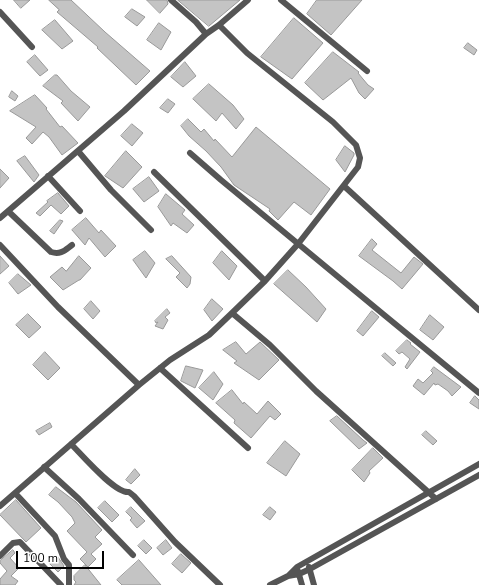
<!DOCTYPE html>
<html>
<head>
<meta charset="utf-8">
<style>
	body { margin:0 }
	#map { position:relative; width:479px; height:585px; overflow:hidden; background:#fff; font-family:"Nunito Sans",sans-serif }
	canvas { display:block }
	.scale { position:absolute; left:16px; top:551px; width:88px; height:18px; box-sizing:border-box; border:2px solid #000; border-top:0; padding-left:5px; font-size:12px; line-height:14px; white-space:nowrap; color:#000; -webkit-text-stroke:3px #fff; paint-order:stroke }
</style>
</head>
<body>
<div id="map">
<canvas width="479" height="585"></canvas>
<div class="scale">100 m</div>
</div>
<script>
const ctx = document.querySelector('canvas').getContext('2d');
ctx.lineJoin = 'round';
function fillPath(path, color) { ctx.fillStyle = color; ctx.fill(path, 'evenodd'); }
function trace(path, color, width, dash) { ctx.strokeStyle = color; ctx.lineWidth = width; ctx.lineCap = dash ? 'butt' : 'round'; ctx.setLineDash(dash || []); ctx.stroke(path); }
const building = new Path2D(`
	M14 0H30L21 8Z
	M49 0H71L105 32 150 71 136 85 97 48 98 47 57 12 59 10Z
	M147 0H167L168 4 160 13Z
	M178 0H240L209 26Z
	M317 0H362L331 35 307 14Z
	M132 9 145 17 137 26 125 17Z
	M294 18 323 43 292 79 261 57Z
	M55 20 73 41 62 49 42 30Z
	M159 23 171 32 161 50 147 40Z
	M468 43 477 50 474 55 464 48Z
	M333 52 359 72 358 73 368 85 374 89 365 99 359 93 351 78 323 100 305 83Z
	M35 55 48 70 40 76 27 62Z
	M185 62 196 76 183 87 171 77Z
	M55 75H57L71 91 90 107 78 121 61 103 63 101 43 86Z
	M209 84 233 105 244 119 236 129 222 113 216 121 193 99Z
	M12 91 18 96 15 101 9 97Z
	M35 95 47 108 46 109 60 127 62 126 78 143 62 155 49 137 43 132 32 144 26 138 36 127 10 111Z
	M168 99 175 104 168 113 160 108Z
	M188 119 201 132 204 129 214 141 215 139 232 157 256 127 330 189 311 215 294 202 278 220 269 211 270 209 234 185 221 167 206 151 189 136 181 126Z
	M132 124 143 133 132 146 121 136Z
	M345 146 354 153V155L345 172 336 160Z
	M126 151 142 167 123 188 105 176Z
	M25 156 39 175 34 182 17 161Z
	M0 169 9 178 0 188Z
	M149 177 159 191 144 202 133 189Z
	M58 193 69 206 61 214 51 205 40 216 36 213 48 202 47 201Z
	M166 194 185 210 182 214 194 225 187 233 173 223 171 226 158 207Z
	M86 218 99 233 101 230 116 246 105 257 89 238 85 245 72 230Z
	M60 220 63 221 54 234 50 231Z
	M372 239 377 244 372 250 401 273 414 257 423 264 402 289 393 281 359 256Z
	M145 251 155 263 146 278 133 260Z
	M222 251 237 266 229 280 213 263Z
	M0 256 9 266 0 274Z
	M79 256 91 268 80 280H79L63 290 50 277 62 267 66 271Z
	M172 256 191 277 190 284 187 288 176 277 180 273 166 259Z
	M288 270 306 287 326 309 317 322 274 284Z
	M18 274 31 285 18 294 9 283Z
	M212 299 223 309 212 321 204 310Z
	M91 301 100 311 93 319 84 309Z
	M167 309 170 313 165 317 168 320 163 329 155 326 158 322 156 323 155 321Z
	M372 311 379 317 363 336 357 331Z
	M28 314 41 327 29 338 16 325Z
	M430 315 444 327 433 340 420 330Z
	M407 340 411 343 410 344 420 352 407 369 405 367 410 359 402 352 399 354 396 351Z
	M236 342 246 354 260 342 279 360 259 380 234 363 237 361 223 350Z
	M45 352 60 368 48 380 33 365Z
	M385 353 396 363 393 366 382 356Z
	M186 366 203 370 195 388 181 381Z
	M434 367 461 387 452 396 448 391 438 384 435 385 434 383 424 395 413 386 418 379 423 383 433 373 431 371Z
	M214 372 223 384 213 400 199 388Z
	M232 390 243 404 244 402 257 414 268 401 281 414 275 420 270 416 251 438 234 423 235 420 216 403Z
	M475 396 479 400V409L470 403Z
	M337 416 363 440 367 443 359 449 330 421Z
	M50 423 52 427 39 435 36 431Z
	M426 431 437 441 433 445 422 435Z
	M285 441 300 454 286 476 267 463Z
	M373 448 383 458 369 471 370 473 364 482 352 470Z
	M135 469 140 475 131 484 126 480Z
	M56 487 76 502 102 530 95 537 102 544 91 554 96 559 88 567 80 559 87 552 67 531 75 523 72 517 58 502 49 495Z
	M16 500 41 528 26 542 0 515Z
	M105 501 119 515 112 522 98 508Z
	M131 507 145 521 137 528 130 520 132 518 126 512Z
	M270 507 276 512 270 520 263 515Z
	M144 540 152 548 146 554 138 546Z
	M166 540 172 548 163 555 157 548Z
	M13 550 15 553 10 558 19 568 11 576 18 581 15 585H0V579L7 571 0 563V561Z
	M181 554 191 563 182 573 172 564Z
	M58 557 64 566 58 572 50 564Z
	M139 560 161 585H122L117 580Z
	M85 565 101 585H74L76 582 74 580V576Z`);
fillPath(building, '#c4c4c4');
trace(building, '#999', 1);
trace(new Path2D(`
	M171 0 196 22 206 34
	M281 0 367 71
	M0 12 32 47
	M78 151 111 190 151 230
	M190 153 221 180 383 314 479 393
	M154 172 265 281
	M48 176 80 211
	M344 186 479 310
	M8 211 51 252C61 255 65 250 72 245
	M0 218 124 111 206 34 219 25 248 0
	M0 245 58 307 139 385
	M232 313 270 345 316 391 436 499
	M160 368 248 448
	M71 444C82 455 115 494 129 492L134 496 175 542 220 585
	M44 467 79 499 133 555
	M15 493 55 536 64 559 69 565V585
	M0 506 139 385 170 360 209 335 232 313 265 281 298 244 358 167 360 158 356 145 333 122 247 53 219 25
	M0 556 13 543 20 542 61 585
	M309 567 314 585
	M298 571 302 585
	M288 576 297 567 479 464
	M270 585 288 576 299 574 310 569 479 475`), '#555', 6);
</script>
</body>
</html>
